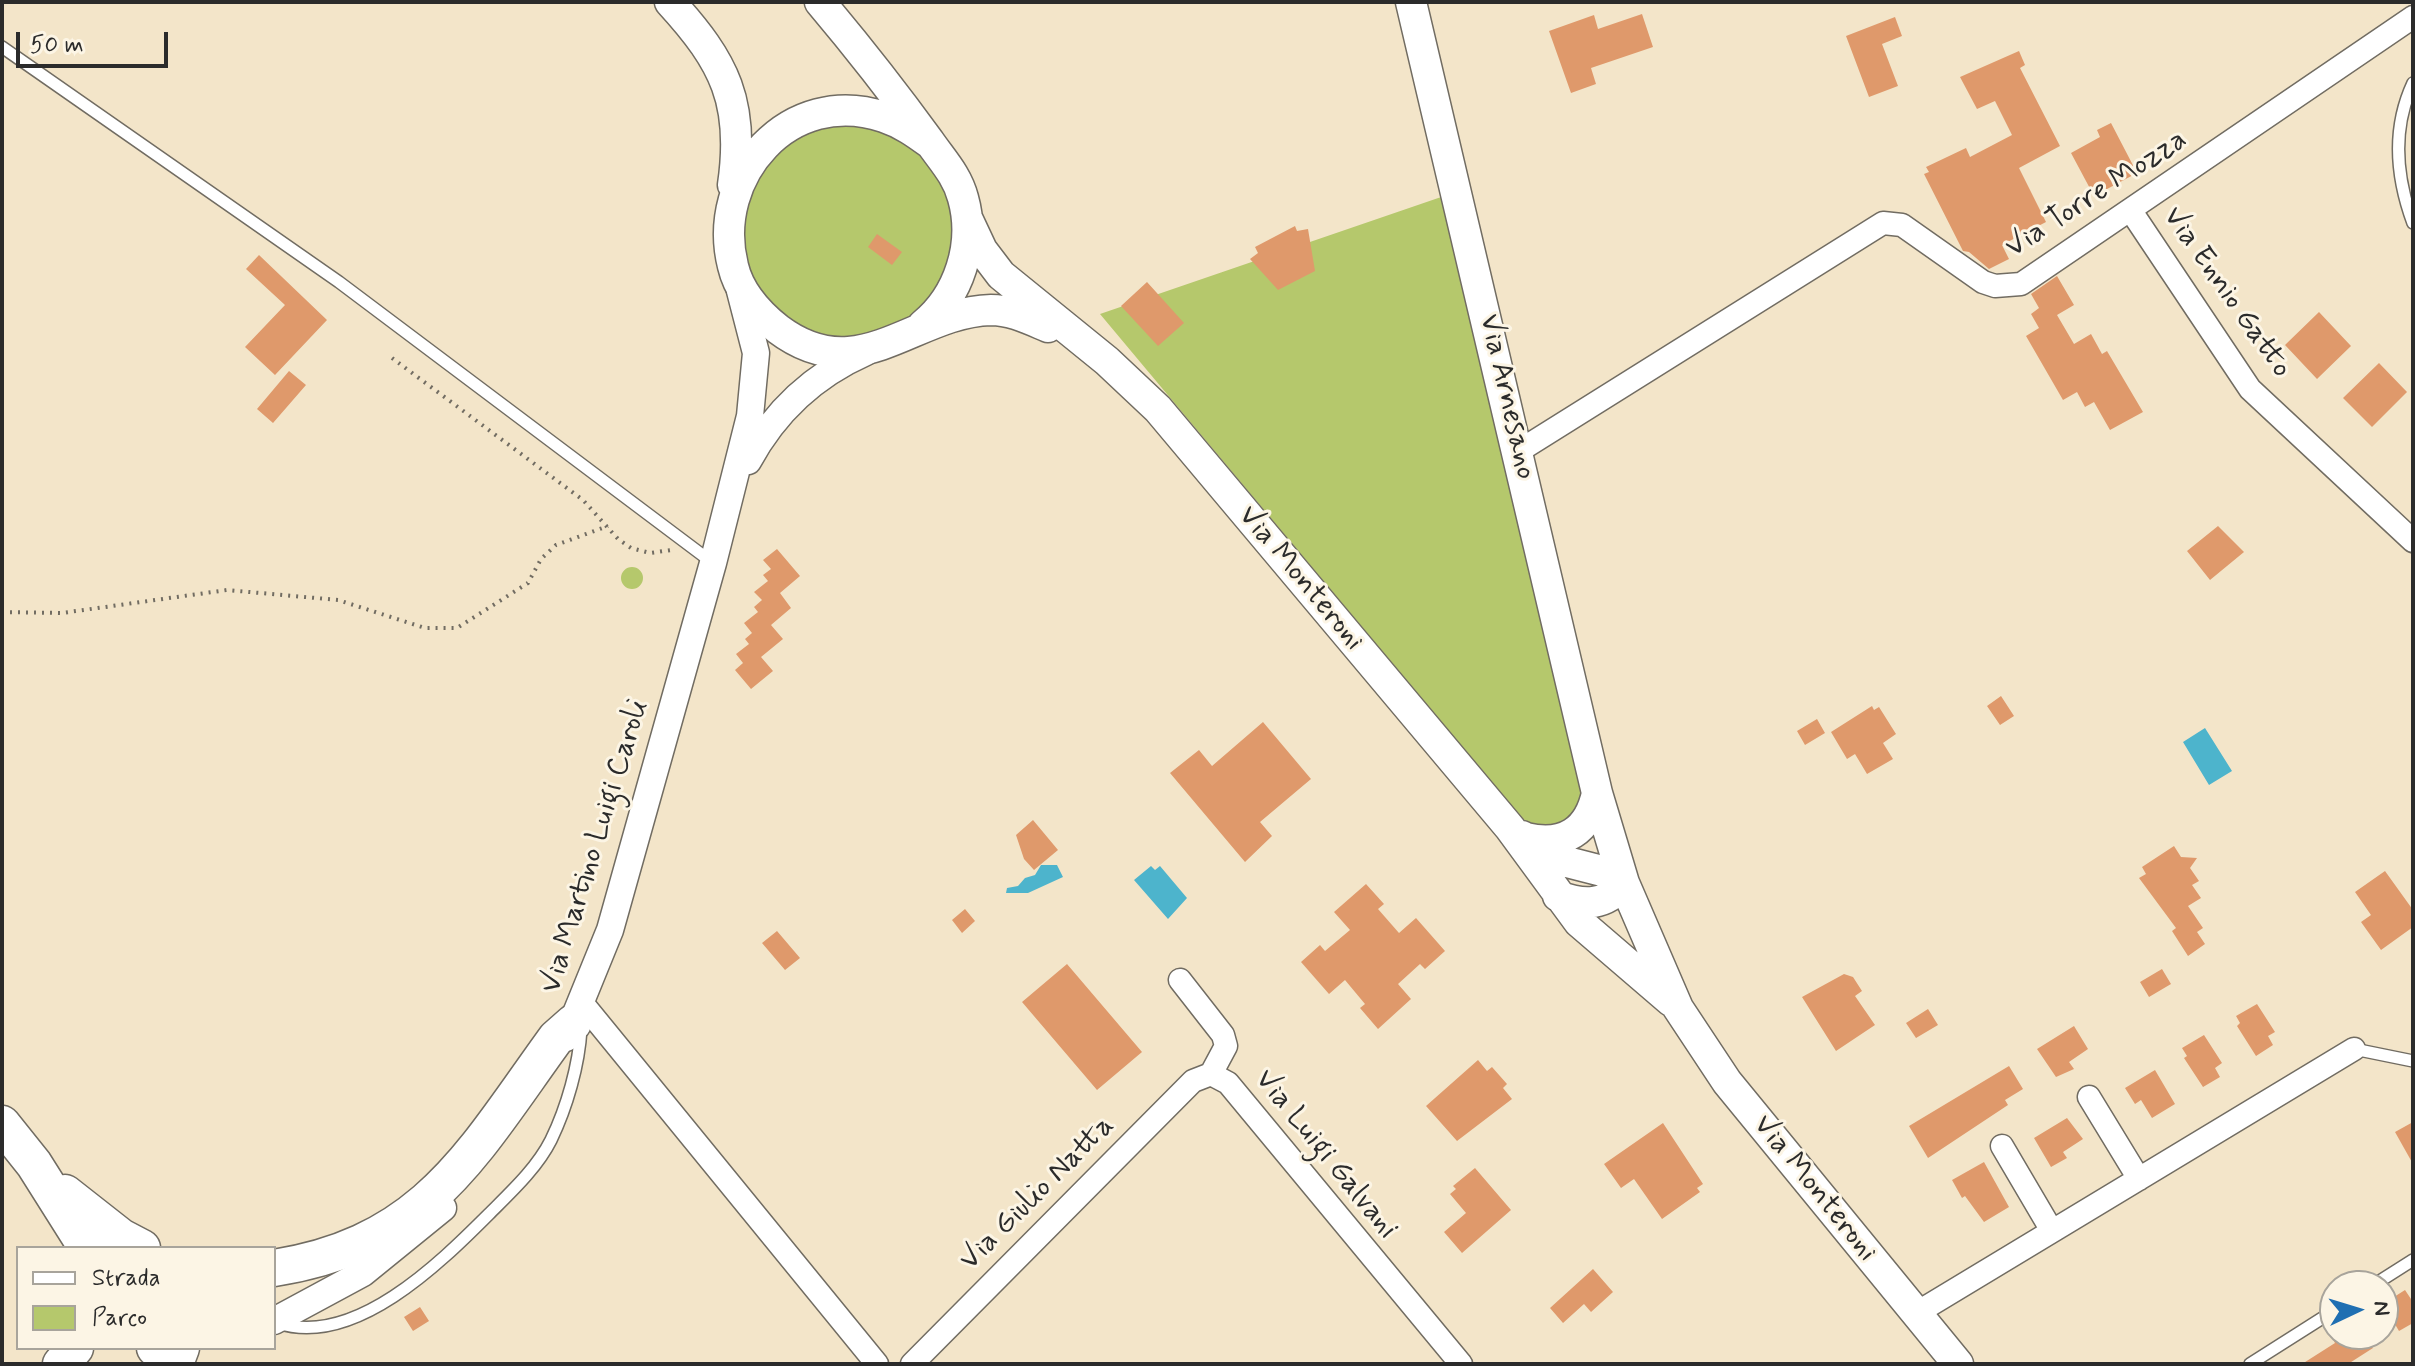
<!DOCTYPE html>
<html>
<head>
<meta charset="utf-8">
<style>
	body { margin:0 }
	#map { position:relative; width:2415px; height:1366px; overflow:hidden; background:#f3e5c9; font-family:Mynerve,sans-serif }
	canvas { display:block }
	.frame { position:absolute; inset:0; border:4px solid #2b2b2b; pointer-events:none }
	.legend { position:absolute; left:16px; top:1246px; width:260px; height:104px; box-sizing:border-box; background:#fcf5e5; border:2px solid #a8a49b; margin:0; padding:10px 14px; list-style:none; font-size:24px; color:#2b2b2b }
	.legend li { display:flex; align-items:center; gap:16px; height:40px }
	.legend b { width:40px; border:2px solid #a8a49b }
	.north { position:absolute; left:2319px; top:1270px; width:80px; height:80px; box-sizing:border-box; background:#fcf5e5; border:2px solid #a8a49b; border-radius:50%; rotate:86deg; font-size:22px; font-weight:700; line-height:32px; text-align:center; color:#2b2b2b }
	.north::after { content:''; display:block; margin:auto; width:28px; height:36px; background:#1f6fb2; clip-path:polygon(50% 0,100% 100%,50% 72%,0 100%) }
	.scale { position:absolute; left:16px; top:32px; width:152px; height:36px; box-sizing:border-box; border:4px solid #2b2b2b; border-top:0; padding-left:10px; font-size:24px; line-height:28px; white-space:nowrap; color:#2b2b2b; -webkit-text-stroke:6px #fcf5e5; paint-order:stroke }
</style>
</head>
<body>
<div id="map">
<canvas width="2415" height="1366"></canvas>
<div class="frame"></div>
<ul class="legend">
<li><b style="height:10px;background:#fff"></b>Strada</li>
<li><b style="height:22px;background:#b5c86c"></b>Parco</li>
</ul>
<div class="north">N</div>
<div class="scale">50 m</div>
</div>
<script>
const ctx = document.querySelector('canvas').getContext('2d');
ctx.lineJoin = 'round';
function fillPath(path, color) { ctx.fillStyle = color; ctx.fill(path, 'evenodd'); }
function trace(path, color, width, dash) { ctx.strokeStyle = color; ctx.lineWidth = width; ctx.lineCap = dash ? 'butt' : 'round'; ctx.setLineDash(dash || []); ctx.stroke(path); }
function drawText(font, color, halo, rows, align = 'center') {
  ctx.font = font + ' Mynerve,sans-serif'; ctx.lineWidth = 6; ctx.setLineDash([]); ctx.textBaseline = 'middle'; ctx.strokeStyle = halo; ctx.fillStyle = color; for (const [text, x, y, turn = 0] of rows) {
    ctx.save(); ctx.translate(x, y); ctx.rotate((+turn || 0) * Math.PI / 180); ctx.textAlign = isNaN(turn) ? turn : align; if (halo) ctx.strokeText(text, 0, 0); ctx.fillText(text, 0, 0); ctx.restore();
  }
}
fillPath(new Path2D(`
	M742 232a106 106 0 1 1 212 0a106 106 0 1 1-212 0Z
	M1447 195 1587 794 1559 831 1529 824 1519 815 1100 314Z
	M621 578a11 11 0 1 1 22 0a11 11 0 1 1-22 0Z`), '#b5c86c');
fillPath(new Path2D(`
	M2205 728 2232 771 2209 785 2183 742Z
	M1041 865H1057L1063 877 1028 893H1006L1007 888 1018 886 1025 878 1035 875Z
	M1151 866 1155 870 1160 866 1187 898 1168 919 1134 880Z`), '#4db4cc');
fillPath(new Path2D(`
	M1642 14 1653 47 1591 68 1596 84 1571 93 1549 31 1594 15 1598 29Z
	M1895 17 1902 36 1882 44 1898 86 1869 97 1846 36Z
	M2019 51 2025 65 2020 68 2060 146 2019 168 2046 222 2002 245 2009 259 1989 269 1969 252 1963 251 1924 174 1929 172 1926 167 1966 148 1970 157 2012 135 1995 101 1977 109 1960 77Z
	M2111 123 2137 173 2094 196 2071 153 2100 137 2097 130Z
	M1295 226 1297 231 1308 229 1315 271 1278 290 1250 259 1258 253 1255 247Z
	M877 234 902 252 892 265 868 247Z
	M259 255 327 320 275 375 245 347 285 305 246 269Z
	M2057 276 2074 305 2057 315 2074 344 2091 334 2102 354 2107 351 2143 412 2110 430 2094 402 2085 407 2077 392 2063 400 2026 336 2039 328 2031 314 2039 308 2031 294Z
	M1147 282 1184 323 1158 346 1121 306Z
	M2319 312 2351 346 2317 379 2285 345Z
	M2379 363 2407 392 2372 427 2343 398Z
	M289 371 306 385 273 423 257 409Z
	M2218 526 2244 552 2210 580 2187 551Z
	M777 549 800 576 780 593 791 608 771 625 783 639 761 657 773 671 751 689 735 670 743 663 736 654 749 644 745 639 752 633 744 623 758 612 754 607 762 600 754 592 768 581 763 575 771 569 763 560Z
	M2001 696 2014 716 2000 725 1987 706Z
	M1872 706 1874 710 1879 707 1896 734 1883 743 1893 759 1867 774 1855 754 1847 759 1831 732Z
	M1817 719 1825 733 1805 745 1797 731Z
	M1263 722 1311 779 1260 822 1272 836 1245 862 1170 773 1199 750 1212 766Z
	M1033 820 1058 850 1034 870 1024 859 1016 835Z
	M2174 846 2181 857 2197 858 2190 868 2199 881 2192 885 2201 898 2188 906 2203 928 2197 932 2205 944 2188 956 2172 931 2176 928 2139 878 2146 874 2142 867Z
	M2385 871 2413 910V927L2381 950 2361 922 2371 915 2355 892Z
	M1366 884 1384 904 1378 909 1399 933 1416 918 1445 951 1425 969 1420 964 1398 984 1411 999 1378 1029 1360 1008 1365 1004 1345 980 1329 994 1301 962 1320 945 1325 951 1350 930 1334 912Z
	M965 909 975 921 962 933 952 920Z
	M777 931 800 958 785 970 762 943Z
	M1067 964 1142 1052 1097 1090 1022 1002Z
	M2162 969 2171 984 2149 997 2140 982Z
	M1844 974 1853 977 1862 991 1855 996 1875 1025 1836 1051 1802 997Z
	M2257 1004 2275 1032 2268 1036 2273 1045 2256 1056 2237 1026 2240 1023 2236 1016Z
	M1928 1009 1938 1025 1916 1038 1906 1023Z
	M2074 1026 2088 1049 2069 1062 2074 1069 2056 1077 2037 1049Z
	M2204 1035 2222 1063 2215 1068 2220 1077 2203 1087 2184 1058 2187 1056 2182 1048Z
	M1478 1060 1487 1071 1492 1067 1507 1084 1503 1088 1512 1099 1457 1141 1426 1106Z
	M2009 1066 2023 1089 2005 1100 2008 1105 1928 1158 1909 1126Z
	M2155 1070 2175 1104 2152 1118 2141 1100 2135 1104 2125 1088Z
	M2067 1118 2083 1139 2063 1152 2067 1158 2051 1167 2034 1138Z
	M2413 1122V1164L2395 1132Z
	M1663 1123 1703 1184 1697 1188 1700 1192 1662 1219 1634 1179 1621 1188 1604 1164Z
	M1984 1162 2009 1207 1984 1222 1965 1196 1962 1198 1952 1180Z
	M1475 1168 1511 1210 1462 1253 1444 1232 1466 1213 1450 1194 1456 1189 1453 1186Z
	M1593 1269 1613 1292 1591 1312 1584 1304 1563 1323 1550 1308Z
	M2405 1290 2413 1302V1323L2399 1331 2383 1304Z
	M420 1307 429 1321 413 1331 404 1317Z
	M2330 1334H2364L2373 1348 2348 1364H2302L2335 1343Z`), '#df996b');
const service = new Path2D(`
	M2 47 339 282 713 563
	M2413 83C2392 128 2396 177 2413 223
	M2354 1049 2413 1061
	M2372 1286 2413 1260
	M278 1323C354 1348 439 1264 489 1214 511 1192 537 1168 551 1140 567 1107 579 1065 581 1029
	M2250 1364 2335 1310`);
const minor = new Path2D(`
	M2131 211 2250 389 2413 541
	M1519 451 1883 223 1902 225 1983 282 1995 286 2021 284 2413 17
	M1180 980 1223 1035 1226 1046 1211 1074 1228 1083 1461 1364
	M583 1004 877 1364
	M2089 1097 2139 1179
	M2002 1146 2052 1231
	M1915 1314 2354 1049
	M912 1364 1193 1081 1211 1074`);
const tertiary = new Path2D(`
	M748 461C775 411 814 375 866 352
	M566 1038 610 930 713 563 750 416 756 353 740 291
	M274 1321 363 1273 443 1208`);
const secondary = new Path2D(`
	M670 2C725 62 745 103 733 185
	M820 2C858 47 894 93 929 141 942 160 957 175 963 198 976 244 959 296 923 325
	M1411 2 1597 793 1624 883 1678 1008 1727 1082 1958 1364
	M931 144C916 133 902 123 884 117 790 85 710 176 733 266 739 292 758 313 778 329 859 390 913 312 991 310 1011 310 1029 319 1048 327
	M967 218 982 250 1001 275 1107 361 1158 409 1510 828 1579 922 1671 1001
	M1522 836 1567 862 1606 872 1624 883
	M1526 838C1564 847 1589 831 1597 793
	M1558 896C1585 906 1605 906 1624 883`);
const trunk = new Path2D(`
	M2 1124 34 1164 87 1248
	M65 1193 121 1237 142 1248
	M274 1268C427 1244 473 1152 556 1038L573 1023
	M155 1348 178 1356 181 1348
	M61 1364 75 1348`);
trace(service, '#716c62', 14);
trace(minor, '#716c62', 25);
trace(tertiary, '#716c62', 29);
trace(secondary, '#716c62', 33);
trace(trunk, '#716c62', 39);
trace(new Path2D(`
	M392 358 583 500 618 539 631 548 650 553 671 550
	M2 612 62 613 227 590 338 600 425 628H457L528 583 541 559 556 545 608 526`), '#716c62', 4, [2, 6]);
trace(service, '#fff', 11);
trace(minor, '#fff', 22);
trace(tertiary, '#fff', 26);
trace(secondary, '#fff', 30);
trace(trunk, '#fff', 36);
drawText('30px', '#2b2b2b', '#fcf5e5', [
	["Via Torre Mozza",2097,195,-33],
	["Via Ennio Gatto",2226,293,55],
	["Via Arnesano",1506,397,77],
	["Via Monteroni",1300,579,50],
	["Via Martino Luigi Caroli",596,847,-73],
	["Via Luigi Galvani",1325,1155,51],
	["Via Monteroni",1814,1189,51],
	["Via Giulio Natta",1038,1194,-45]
]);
</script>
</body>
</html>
